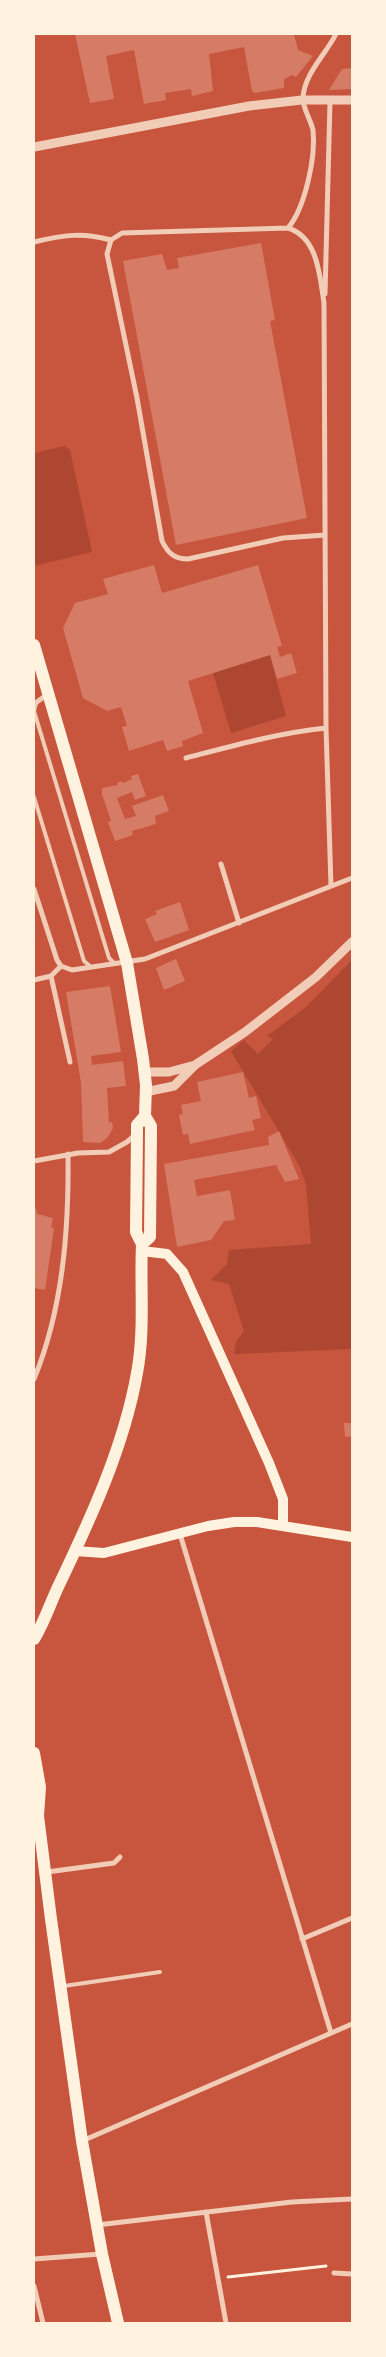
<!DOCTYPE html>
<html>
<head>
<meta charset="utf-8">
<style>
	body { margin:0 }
	#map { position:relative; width:386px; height:2357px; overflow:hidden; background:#c8553d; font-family:"Nunito Sans",sans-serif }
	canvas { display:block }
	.frame { position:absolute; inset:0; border:35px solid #fff3e0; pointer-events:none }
</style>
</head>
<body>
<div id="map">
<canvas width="386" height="2357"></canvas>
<div class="frame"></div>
</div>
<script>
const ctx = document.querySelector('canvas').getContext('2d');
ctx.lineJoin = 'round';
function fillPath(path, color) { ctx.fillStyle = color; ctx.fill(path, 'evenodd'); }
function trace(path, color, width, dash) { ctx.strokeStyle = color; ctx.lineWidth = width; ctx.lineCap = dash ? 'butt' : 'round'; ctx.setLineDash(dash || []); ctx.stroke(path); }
fillPath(new Path2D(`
	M65 446 70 450 92 552 34 566V453Z
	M270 655 286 716 231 733 213 673Z
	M352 960V1349L234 1354 236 1342 244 1331 229 1284 211 1280 227 1264 229 1250 311 1244 306 1185 300 1167 231 1051 244 1040 258 1054 273 1039 267 1036 306 1007Z`), '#ae4732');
fillPath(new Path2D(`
	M75 34H294L298 50 313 56 296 77 292 75 284 79V88L255 93 252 91 244 47 209 54 213 91 192 96 191 89 165 93 166 100 144 104 134 50 106 56 114 99 90 103Z
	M352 68V89L329 90 342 69Z
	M261 243 275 320 270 321 307 518 176 545 123 261 162 254 167 270 179 268 177 258Z
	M154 565 162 593 258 565 282 646 277 647 280 657 291 653 297 673 277 679 270 655 188 681 203 733 182 741 183 746 167 751 163 740 129 751 122 727 127 726 121 707 107 711 83 698 63 628 75 603 108 594 103 579Z
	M138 774 146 796 135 800 132 792 117 798 125 819 136 816 132 806 163 795 169 811 155 816 156 824 132 831 133 835 115 841 108 822 111 821 102 794V788L118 785 117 783 122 781 123 783 132 779 131 776Z
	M180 902 189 930 155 942 145 919 157 914 155 911Z
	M176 959 185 981 164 990 156 968Z
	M110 986 121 1052 91 1056 92 1065 123 1061 126 1086 107 1088 109 1123 112 1122 113 1128 107 1138 100 1143 83 1142 81 1083 66 992Z
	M243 1072 249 1098 256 1096 261 1118 252 1120 255 1130 190 1144 188 1134 183 1135 179 1115 183 1114 181 1105 201 1101 197 1082Z
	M279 1131 299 1179 285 1182 276 1165 194 1180 197 1196 230 1190 235 1220 224 1221 211 1240 177 1247 164 1164 269 1145 268 1137Z
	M34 1200 37 1214 53 1218 51 1228H54L45 1290 34 1288Z
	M344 1423H352V1436L345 1437Z`), '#d67c66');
trace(new Path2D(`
	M228 2277 326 2266`), '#fff3e0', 3);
trace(new Path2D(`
	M36 703 34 711 109 958 115 964
	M34 797 84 961 91 967
	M64 1986 160 1972`), '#f1ccb7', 4);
trace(new Path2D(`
	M288 228C318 237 320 277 324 303L326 728 331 886
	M34 242C63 235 82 232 111 240
	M325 294 330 102
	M325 535 283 538 188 559C174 559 168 553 162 541L137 398 107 254 111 240 122 233 288 228C305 208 316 157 313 130 311 121 302 106 303 98 304 74 326 54 336 34
	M34 704 48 694
	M186 758C232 746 278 733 326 728
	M221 864 239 923
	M34 889 57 960 61 966
	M61 966 72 970 145 959 352 878
	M51 976 70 1062
	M34 980 51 976 61 966
	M34 1161 78 1153 109 1152 127 1142 135 1135
	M34 1379C63 1309 69 1229 68 1154
	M180 1534 331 2033
	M47 1872 114 1863 120 1857
	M302 1939 352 1918
	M82 2141 352 2024
	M206 2212 226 2323
	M97 2225 292 2202 352 2199
	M34 2259 101 2254
	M334 2273 352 2274
	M34 2286 43 2323`), '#f1ccb7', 5);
trace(new Path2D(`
	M34 147 249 106 302 100H352
	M145 1072H169L195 1065
	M145 1092 174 1086 195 1065 245 1032 316 977 352 942`), '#f1ccb7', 9);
trace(new Path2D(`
	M142 1251 167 1254 183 1272 269 1463 283 1499V1526
	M75 1551 104 1553 208 1526 234 1522H257L352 1537`), '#fff3e0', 10);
trace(new Path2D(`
	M34 645 127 963 143 1059 146 1085 145 1116 151 1126 150 1237 142 1244
	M34 1639C44 1623 50 1604 58 1587 90 1520 124 1447 137 1373 145 1331 140 1287 142 1244L136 1232 137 1132V1125L145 1116
	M34 1753 40 1787 38 1816 51 1919 82 2141 102 2254 118 2323`), '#fff3e0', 12);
</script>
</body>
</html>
